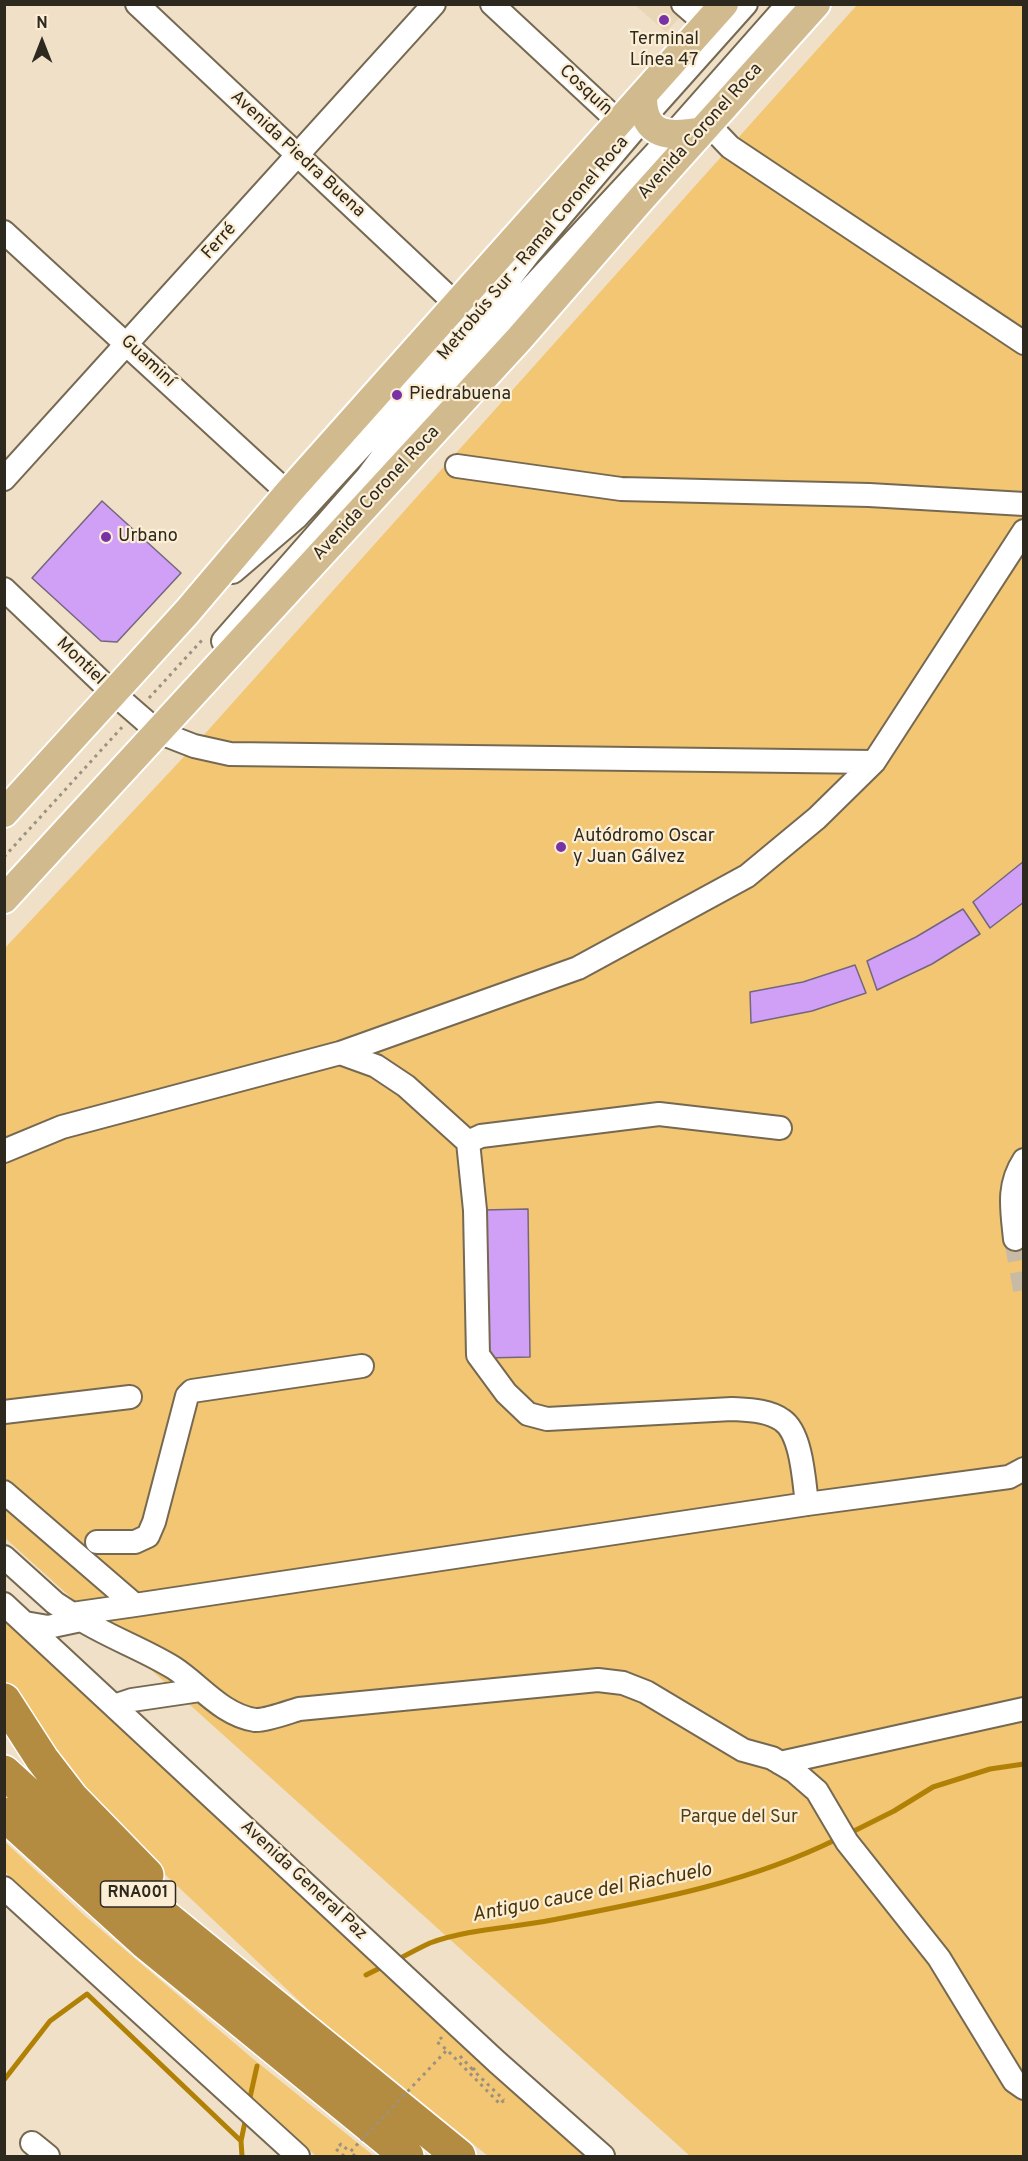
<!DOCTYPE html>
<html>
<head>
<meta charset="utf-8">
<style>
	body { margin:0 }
	#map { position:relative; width:1028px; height:2161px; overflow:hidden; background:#efe0c7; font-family:Overpass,sans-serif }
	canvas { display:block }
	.frame { position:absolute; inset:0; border:6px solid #2e291f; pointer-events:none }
	.north { position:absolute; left:12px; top:12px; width:60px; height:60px; -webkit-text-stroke:4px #fceed4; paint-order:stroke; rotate:0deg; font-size:16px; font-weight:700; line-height:24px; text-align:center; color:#2e291f }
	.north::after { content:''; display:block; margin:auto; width:21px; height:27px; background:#2e291f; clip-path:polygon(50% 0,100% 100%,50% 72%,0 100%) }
</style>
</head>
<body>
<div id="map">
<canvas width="1028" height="2161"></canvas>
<div class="frame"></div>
<div class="north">N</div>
</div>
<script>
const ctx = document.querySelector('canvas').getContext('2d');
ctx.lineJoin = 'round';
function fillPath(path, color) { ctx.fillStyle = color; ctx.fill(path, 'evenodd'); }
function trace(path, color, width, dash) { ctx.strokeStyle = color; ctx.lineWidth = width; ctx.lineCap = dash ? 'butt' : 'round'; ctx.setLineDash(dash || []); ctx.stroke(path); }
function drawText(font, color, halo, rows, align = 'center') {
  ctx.font = font + ' Overpass,sans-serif'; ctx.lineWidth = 4.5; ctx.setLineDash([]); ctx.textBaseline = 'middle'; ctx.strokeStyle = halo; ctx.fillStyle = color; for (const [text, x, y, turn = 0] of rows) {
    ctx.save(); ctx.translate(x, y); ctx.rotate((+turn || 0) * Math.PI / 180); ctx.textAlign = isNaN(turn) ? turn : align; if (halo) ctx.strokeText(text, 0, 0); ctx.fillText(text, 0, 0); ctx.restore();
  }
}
fillPath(new Path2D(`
	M635 5H691L666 32Z`), '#e8d6b6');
fillPath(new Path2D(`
	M857 5H1023V2156H690L5 1538V948L194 746Z
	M4 1615 595 2156H488L312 2013 119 1831 29 1718 5 1680Z
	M4 1841 85 1916 252 2058 374 2156H316L5 1872Z`), '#f2c672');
trace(new Path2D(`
	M848 1834 894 1811 933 1787 990 1769 1024 1764
	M397 1960C408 1954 419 1948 430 1943 468 1929 512 1928 552 1920 650 1901 746 1884 837 1839
	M366 1975 386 1965
	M4 2080 50 2021 87 1994 241 2141
	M249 2102 257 2066
	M242 2156 241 2141 246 2117`), '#b18106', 5);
const building = new Path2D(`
	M102 501 181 573 117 642 101 641 32 578Z
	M1024 861V902L990 928 973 902Z
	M963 909 980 934 932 964 877 990 867 961 916 937Z
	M855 965 866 993 812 1011 751 1023 750 992 803 982Z
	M528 1209 530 1357 485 1358 483 1210Z`);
fillPath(building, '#d0a0f6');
trace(building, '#73667d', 1.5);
trace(new Path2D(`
	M1015 1239 1024 1290`), '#c8bba5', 22, [22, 11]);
const minor = new Path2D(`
	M137 4 457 305
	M492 4 620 123 628 136
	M683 4 706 24
	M708 124 730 147 1024 343
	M4 232 288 493
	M457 466 621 489 869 495 1024 504
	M4 479 434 4
	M233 572 296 518 476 322 528 255 645 117 746 4
	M4 589 112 692 158 732 194 746 230 754 874 762
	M223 641 367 477 401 431 500 321 673 134 788 4
	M340 1053 376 1066 406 1086 468 1142 475 1210 478 1355 506 1393 528 1414 547 1419 732 1409C748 1410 768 1410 782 1420 802 1433 804 1482 807 1504
	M468 1142 481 1136 659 1114 780 1128
	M4 1151 62 1127 340 1053 578 968 747 876 817 818 874 762 1024 531
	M1015 1239C1012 1209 1007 1186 1024 1160
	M4 1412 130 1397
	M4 1492 135 1605 807 1504 1009 1477 1024 1469
	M97 1542H135L148 1536 154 1522 187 1396 192 1391 362 1366
	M4 1557 55 1603 72 1614 135 1605
	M4 1604 497 2062 603 2156
	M72 1614C105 1636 142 1648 174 1668 200 1685 222 1715 255 1720 265 1721 289 1712 299 1709L598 1680 623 1683 646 1692 743 1750 772 1758 794 1771 817 1791 847 1842 939 1958 1014 2081 1024 2088
	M25 1623 48 1627 81 1620
	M114 1706 132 1700 200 1690
	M780 1763 1024 1709
	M4 1888 298 2156
	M32 2143 48 2156`);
const major = new Path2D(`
	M643 97C643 138 670 137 702 131
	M4 813 187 612 288 493 724 4
	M4 899 519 339 641 199 816 4`);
const highway = new Path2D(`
	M4 1700 42 1759 72 1798 147 1875
	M4 1772 147 1902 459 2156
	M4 1814 146 1943 407 2156`);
trace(minor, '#766952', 26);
trace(major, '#fff', 32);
trace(highway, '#fff', 36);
trace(new Path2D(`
	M149 698 203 639
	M4 857 124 725
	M442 2039 441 2038 437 2042 447 2050
	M460 2056 473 2070
	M475 2068 473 2070 504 2100
	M344 2156 336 2149 341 2144 350 2152`), '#9c917f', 3, [3, 4.5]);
trace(minor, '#fff', 22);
trace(major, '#d1ba8e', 28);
trace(highway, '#b38c42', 33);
trace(new Path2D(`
	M355 2156 350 2152 447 2050 500 2104 504 2100`), '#9c917f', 3, [3, 4.5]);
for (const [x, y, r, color] of [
	[664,20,6,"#7932a5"],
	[397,395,6,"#7932a5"],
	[106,537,6,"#7932a5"],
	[561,847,6,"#7932a5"]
]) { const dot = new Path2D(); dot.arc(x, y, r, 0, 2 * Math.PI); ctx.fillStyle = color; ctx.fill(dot); trace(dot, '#fceed4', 2); }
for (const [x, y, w] of [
	[138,1894,75]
]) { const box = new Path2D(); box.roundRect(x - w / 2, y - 13, w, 26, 4.5); ctx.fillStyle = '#fceed4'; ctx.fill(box); trace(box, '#2e291f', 1.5); }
drawText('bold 16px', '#2e291f', null, [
	["RNA001",138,1894]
]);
drawText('18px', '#2e291f', '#fceed4', [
	["Terminal",664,40,"center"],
	["Línea 47",664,61,"center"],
	["Piedrabuena",409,395],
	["Urbano",118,537],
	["Autódromo Oscar",573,837],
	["y Juan Gálvez",573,858]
], 'left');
drawText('18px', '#2e291f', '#fceed4', [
	["Cosquín",585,91,43],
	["Avenida Coronel Roca",701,132,-48],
	["Avenida Piedra Buena",297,155,43],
	["Ferré",220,242,-48],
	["Metrobús Sur - Ramal Coronel Roca",534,249,-50],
	["Guaminí",147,362,43],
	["Avenida Coronel Roca",377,494,-47],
	["Montiel",80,662,44],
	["Avenida General Paz",303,1881,43]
]);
drawText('18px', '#523e14', '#fceed4', [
	["Parque del Sur",739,1818]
]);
drawText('italic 20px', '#483408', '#fceed4', [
	["Antiguo cauce del Riachuelo",592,1894,-11]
]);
</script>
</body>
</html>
